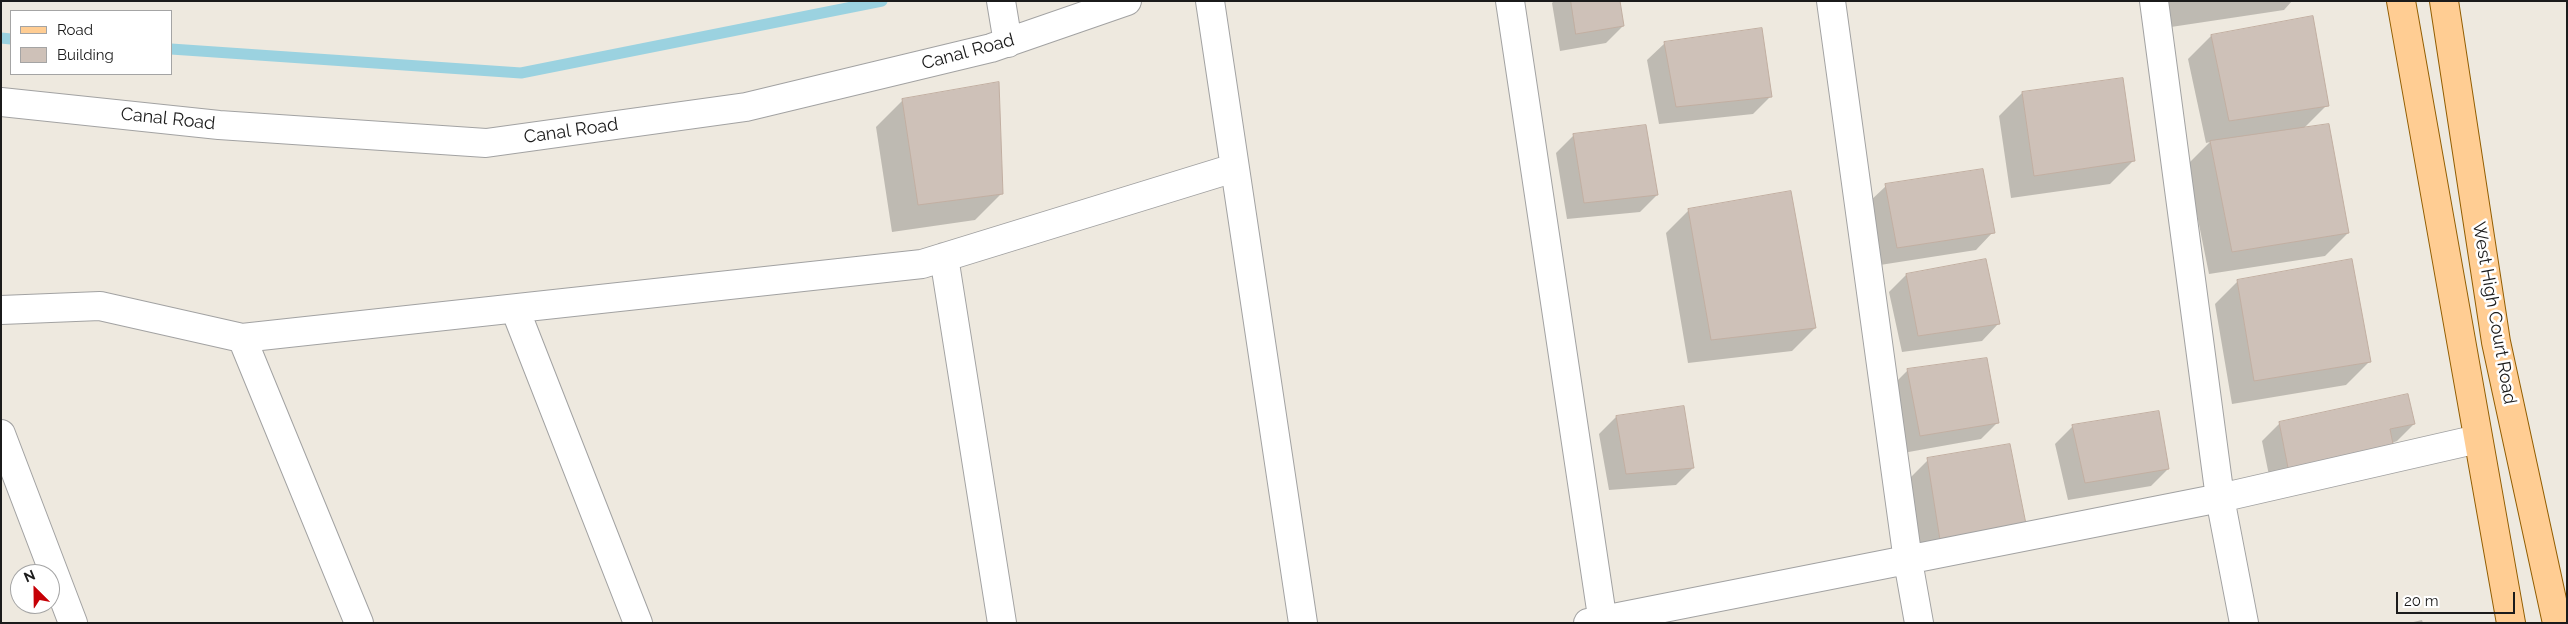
<!DOCTYPE html>
<html>
<head>
<meta charset="utf-8">
<style>
	body { margin:0 }
	#map { position:relative; width:2568px; height:624px; overflow:hidden; background:#eee9df; font-family:Raleway,sans-serif }
	canvas { display:block }
	.frame { position:absolute; inset:0; border:2px solid #1b1b1b; pointer-events:none }
	.legend { position:absolute; left:10px; top:10px; width:162px; height:65px; box-sizing:border-box; background:#fff; border:1px solid #a4a4a4; margin:0; padding:6px 9px; list-style:none; font-size:15px; color:#1b1b1b }
	.legend li { display:flex; align-items:center; gap:10px; height:25px }
	.legend b { width:25px; border:1px solid #a4a4a4 }
	.north { position:absolute; left:10px; top:564px; width:50px; height:50px; box-sizing:border-box; background:#fff; border:1px solid #a4a4a4; border-radius:50%; rotate:337deg; font-size:14px; font-weight:700; line-height:20px; text-align:center; color:#1b1b1b }
	.north::after { content:''; display:block; margin:auto; width:18px; height:22px; background:#c60006; clip-path:polygon(50% 0,100% 100%,50% 72%,0 100%) }
	.scale { position:absolute; left:2396px; top:592px; width:119px; height:22px; box-sizing:border-box; border:2px solid #1b1b1b; border-top:0; padding-left:6px; font-size:15px; line-height:18px; white-space:nowrap; color:#1b1b1b; -webkit-text-stroke:4px #fff; paint-order:stroke }
</style>
</head>
<body>
<div id="map">
<canvas width="2568" height="624"></canvas>
<div class="frame"></div>
<ul class="legend">
<li><b style="height:6px;background:#ffcd93"></b>Road</li>
<li><b style="height:14px;background:#cec1b8"></b>Building</li>
</ul>
<div class="north">N</div>
<div class="scale">20 m</div>
</div>
<script>
const ctx = document.querySelector('canvas').getContext('2d');
ctx.lineJoin = 'round';
function fillPath(path, color) { ctx.fillStyle = color; ctx.fill(path, 'evenodd'); }
function trace(path, color, width, dash) { ctx.strokeStyle = color; ctx.lineWidth = width; ctx.lineCap = dash ? 'butt' : 'round'; ctx.setLineDash(dash || []); ctx.stroke(path); }
function drawText(font, color, halo, rows, align = 'center') {
  ctx.font = font + ' Raleway,sans-serif'; ctx.lineWidth = 5; ctx.setLineDash([]); ctx.textBaseline = 'middle'; ctx.strokeStyle = halo; ctx.fillStyle = color; for (const [text, x, y, turn = 0] of rows) {
    ctx.save(); ctx.translate(x, y); ctx.rotate((+turn || 0) * Math.PI / 180); ctx.textAlign = isNaN(turn) ? turn : align; if (halo) ctx.strokeText(text, 0, 0); ctx.fillText(text, 0, 0); ctx.restore();
  }
}
fillPath(new Path2D(`
	M1554 1H1619L1623 26 1606 43 1560 51 1552 3Z
	M2167 1H2292L2284 10 2171 27Z
	M2211 36 2327 105 2304 128 2348 233 2325 256 2209 274 2187 165 2210 142 2206 143 2188 59Z
	M1665 43 1770 97 1753 114 1659 124 1647 60Z
	M2022 93 2133 161 2110 184 2011 198 1999 116Z
	M903 100 1002 193 975 220 892 232 876 127Z
	M1645 126 1657 195 1640 212 1567 219 1556 153 1573 136Z
	M1886 186 1993 232 1976 250 1880 265 1868 203Z
	M1689 210 1815 328 1792 351 1688 363 1666 233Z
	M1906 275 1999 323 1982 341 1902 352 1889 292Z
	M2238 281 2369 362 2346 385 2232 404 2215 304Z
	M1908 370 1998 422 1981 439 1903 453 1891 387Z
	M2158 412 2168 469 2151 486 2068 500 2055 444 2072 427Z
	M1616 417 1693 468 1676 485 1609 490 1599 434Z
	M2280 423 2414 424 2397 441 2272 490 2262 441Z
	M1928 460 2002 546 1918 563 1905 483Z
	M2422 620 2423 623H2409Z`), '#0003');
trace(new Path2D(`
	M1 38 11 39
	M171 49 521 73 882 1`), '#9bd2e0', 11);
const building = new Path2D(`
	M1571 1H1620L1624 26 1576 34Z
	M2313 16 2329 106 2229 121 2211 35Z
	M1762 28 1772 97 1676 107 1664 42Z
	M2123 78 2135 161 2034 176 2022 92Z
	M999 82 1003 194 918 205 902 99Z
	M2329 124 2349 233 2232 252 2210 141Z
	M1646 125 1658 195 1584 203 1573 134Z
	M1983 169 1995 233 1897 248 1885 184Z
	M1791 191 1816 328 1711 340 1688 209Z
	M1986 259 2000 324 1918 336 1906 274Z
	M2352 259 2371 362 2254 381 2237 280Z
	M1987 358 1999 423 1920 436 1907 369Z
	M2408 394 2415 424 2390 429 2394 449 2289 473 2279 422Z
	M1684 406 1694 468 1626 474 1616 416Z
	M2159 411 2169 469 2085 483 2072 425Z
	M2010 444 2026 524 1940 540 1927 458Z`);
fillPath(building, '#cec1b8');
trace(building, '#c1aea1', 1);
const street = new Path2D(`
	M1001 1 1008 43
	M1210 1 1303 623
	M1510 1 1603 623
	M1831 1 1908 561 1919 623
	M2154 1 2220 498 2244 623
	M1 102 219 125 486 143 746 107 991 48 1127 1
	M944 257 1002 623
	M515 309 638 623
	M1 310 100 306 242 338 359 623
	M242 338 922 264 1234 168
	M1 434 73 623
	M1588 623 2220 498 2478 439`);
const primary = new Path2D(`
	M2401 1 2511 623
	M2444 1 2496 342 2557 623`);
trace(street, '#a2a2a2', 30);
trace(primary, '#925d00', 30);
trace(street, '#fff', 28);
trace(primary, '#ffcd93', 28);
drawText('18px', '#1b1b1b', '#fff', [
	["Canal Road",968,52,-15],
	["Canal Road",168,119,6],
	["Canal Road",571,131,-8],
	["West High Court Road",2494,313,80]
]);
</script>
</body>
</html>
